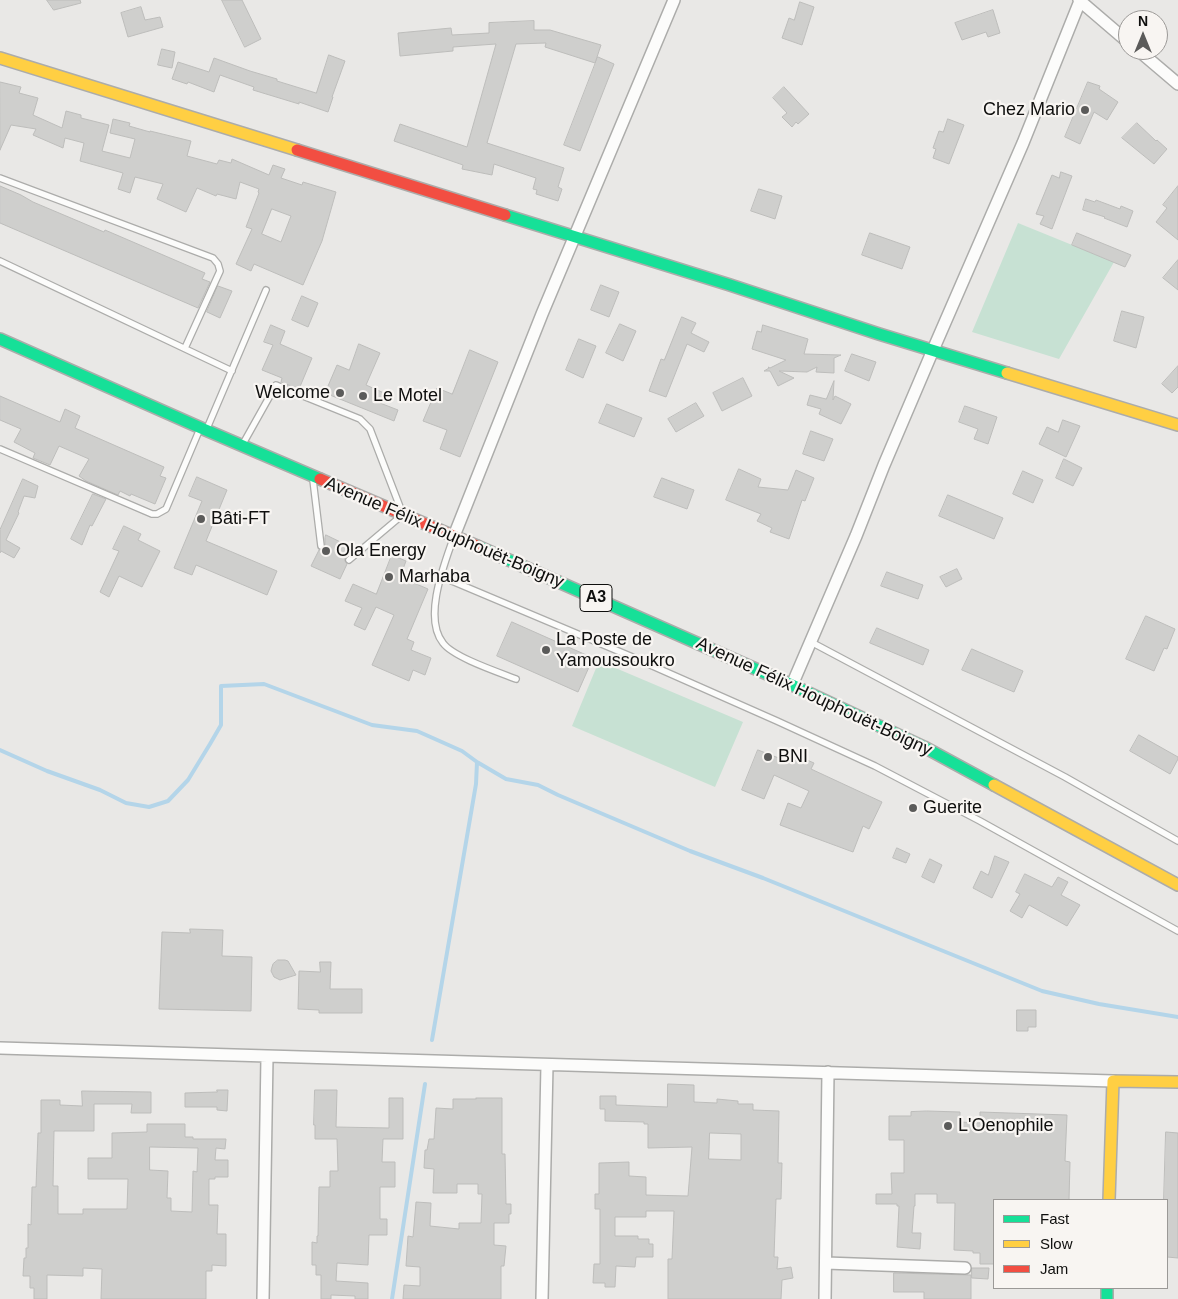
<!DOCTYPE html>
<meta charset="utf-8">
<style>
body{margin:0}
#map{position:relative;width:1178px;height:1299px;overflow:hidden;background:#e9e8e6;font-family:Arial,sans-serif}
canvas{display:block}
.legend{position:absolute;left:993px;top:1199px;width:175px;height:90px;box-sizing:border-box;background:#f8f5f2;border:1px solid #9b9997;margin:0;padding:6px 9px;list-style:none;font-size:15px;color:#0f0f0e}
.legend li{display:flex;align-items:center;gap:10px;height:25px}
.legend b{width:25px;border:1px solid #9b9997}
.north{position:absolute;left:1118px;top:10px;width:50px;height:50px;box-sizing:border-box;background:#f8f5f2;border:1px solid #9b9997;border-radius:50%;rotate:0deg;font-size:14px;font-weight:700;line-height:20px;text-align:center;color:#0f0f0e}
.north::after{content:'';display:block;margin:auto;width:18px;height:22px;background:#5b5b5a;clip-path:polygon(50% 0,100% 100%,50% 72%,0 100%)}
</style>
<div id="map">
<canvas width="1178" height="1299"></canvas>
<ul class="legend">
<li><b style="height:6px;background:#16e098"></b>Fast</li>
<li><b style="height:6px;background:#ffcf43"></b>Slow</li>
<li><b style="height:6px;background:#f24e42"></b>Jam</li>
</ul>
<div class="north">N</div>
</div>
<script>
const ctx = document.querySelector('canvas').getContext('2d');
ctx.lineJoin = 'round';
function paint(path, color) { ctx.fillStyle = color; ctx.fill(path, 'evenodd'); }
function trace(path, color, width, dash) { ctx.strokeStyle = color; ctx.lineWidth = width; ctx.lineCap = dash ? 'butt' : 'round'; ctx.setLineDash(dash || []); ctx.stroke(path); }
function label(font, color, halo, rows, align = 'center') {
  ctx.font = font + ' Arial,sans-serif'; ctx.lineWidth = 4.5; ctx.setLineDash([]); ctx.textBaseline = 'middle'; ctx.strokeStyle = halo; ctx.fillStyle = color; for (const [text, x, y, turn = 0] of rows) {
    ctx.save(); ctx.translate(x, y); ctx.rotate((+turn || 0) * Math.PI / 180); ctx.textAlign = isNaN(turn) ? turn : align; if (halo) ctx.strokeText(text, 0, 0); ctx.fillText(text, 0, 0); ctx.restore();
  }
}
paint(new Path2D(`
 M1018 223 1114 262 1059 359 972 332Z
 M599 661 743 722 715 787 572 726Z`), '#c7e1d3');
trace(new Path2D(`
 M0 750 47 771 100 790 126 803 149 807 168 801 188 780 210 744 221 725V686L264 684 372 725 417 731 462 751 477 762 506 779 538 785 558 795 690 851 763 878 1042 991 1099 1004 1178 1017
 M432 1040 476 784 477 762
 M392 1299 425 1084`), '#b4d5e9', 4);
const building = new Path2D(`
 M47 0H80L81 3 54 10Z
 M222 0H242L261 39 245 47Z
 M800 2 814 7 802 45 782 38 789 18 794 20Z
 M141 7 145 20 160 17 163 27 128 37 121 13Z
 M993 10 1000 33 988 37 986 32 962 40 955 23Z
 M534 21V30H550L601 45 595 63 545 47 546 43 516 44 487 143 564 168 558 187 562 189 558 201 536 194 537 190 533 189 536 178 494 164 492 175 462 169 463 165 394 141 400 124 467 147 496 44 453 47V51L400 56 398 33 451 28 452 35 489 33V23Z
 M162 49 175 52 172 68 158 65Z
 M329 55 345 61 332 97H333L328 112 299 102V104L253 90 254 87 220 75 214 92 188 82 187 84 172 79 178 62 209 72 214 58 250 71 277 79V81L316 93Z
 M598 57 614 64 580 151 564 145Z
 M0 82 21 87 19 93 38 98 33 115 62 128 66 111 81 115V118L109 125 102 151 130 158 135 139 110 133 113 119 130 123 129 126 150 132V131L191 141 187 156 217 164 219 160 231 163 232 159 269 175 273 165 285 169 281 178 302 185 303 182 336 192 322 241 303 285 254 264 251 271 236 264 252 229 246 227 259 193 258 192 259 189 240 182 236 199 217 194 216 196 197 188 186 212 157 199 163 184 135 177 130 193 118 189 123 173 80 161 84 143 65 138 63 148 33 135 36 129 11 125 0 150ZM272 209 291 216 281 242 262 234Z
 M1088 82 1100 86 1099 89 1118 102 1107 120 1094 112 1080 144 1065 137Z
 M784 87 809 114 798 124 796 122 792 127 782 117 787 113 773 98Z
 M948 119 964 125 949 164 933 158 936 149 933 148 939 131 943 132Z
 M1137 123 1156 141 1157 140 1167 149 1154 164 1122 138Z
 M1061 172 1072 176 1052 229 1040 224 1044 216 1036 214 1052 175 1059 178Z
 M0 186 21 195 33 202 104 232 105 230 205 273 202 279 210 282 198 308 0 223Z
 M1178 186V240L1156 222 1167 208 1163 205Z
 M759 189 782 196 775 219 751 211Z
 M1086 199 1095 202 1096 200 1120 209 1121 206 1133 211 1127 227 1104 218 1105 217 1083 210Z
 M870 233 910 247 902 269 862 255Z
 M1077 233 1131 255 1125 267 1072 245Z
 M1178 260V290L1163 278Z
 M601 285 619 292 609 317 591 310Z
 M218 286 232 291 220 318 207 312Z
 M302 296 318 303 308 327 292 320Z
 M1122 311 1144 317 1136 348 1114 341Z
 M682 317 696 323 691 333 709 342 704 352 687 344 666 397 649 391 661 359 664 360Z
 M620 324 636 331 623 361 606 353Z
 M271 325 285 331 280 344 312 358 299 389 281 382 282 378 262 370 273 345 264 342Z
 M763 325 808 339 804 354 841 355 834 358V373L816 372 817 367 807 372 779 371 794 378 778 386 770 371H764L769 368 768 367 770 368 786 360 752 349 757 331 761 332Z
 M579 339 596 346 583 378 566 370Z
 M359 344 380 353 366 385 384 393 380 403 398 410 394 421 325 393 337 365 349 370Z
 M470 350 498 362 460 457 440 449 447 430 423 421 437 388 452 394Z
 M852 354 876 362 869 381 845 371Z
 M1178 366V387L1172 393 1162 384Z
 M743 378 752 396 722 411 713 393Z
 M834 381 833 400 835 396 851 404 841 424 819 414 821 409 807 405 810 395 826 399Z
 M0 396 60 422 65 409 80 416 75 428 164 467 160 476 166 478 155 504 131 494 130 496 120 491 118 495 86 481 79 476 89 459 59 446 50 465 33 458 35 453 14 442 21 429 0 420Z
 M696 403 704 416 676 432 668 419Z
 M607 404 642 418 634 437 599 423Z
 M965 406 997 417 988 444 974 439 978 429 959 422Z
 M1063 420 1080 426 1066 457 1039 444 1047 427 1058 432Z
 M811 431 833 439 824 461 803 454Z
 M1064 459 1082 468 1073 486 1056 478Z
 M739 469 761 479 758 487 788 490 796 470 814 478 805 501 802 500 789 539 770 532 772 528 757 521 761 514 726 500Z
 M1023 471 1043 480 1033 503 1013 494Z
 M197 477 227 490 206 541 277 571 267 595 196 565 192 575 174 568 202 501 189 496Z
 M662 478 694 490 687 509 654 497Z
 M23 479 38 486 35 498 24 496 18 512 19 513 6 540 20 548 14 558 1 551 0 553V530Z
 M93 494 106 499 92 526 90 525 82 545 71 539Z
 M948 495 1003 518 994 539 939 516Z
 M124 526 141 534 138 540 160 551 142 587 119 576 109 597 100 592 119 551 113 549Z
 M326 535 355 549 345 558V561L347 564 340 579 311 566 319 550 322 551 325 548V538Z
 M392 555 406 561 400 577 428 589 407 639 414 642 411 650 431 658 425 675 413 670 409 681 372 665 394 615 376 607 365 630 354 625 362 608 345 601 353 584 376 594Z
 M957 569 962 579 946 587 940 577Z
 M887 572 923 585 918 599 881 586Z
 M1146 616 1175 629 1167 649 1164 648 1154 671 1126 659Z
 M512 622 593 658 578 692 497 656Z
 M877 628 929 650 923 665 870 643Z
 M972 649 1023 671 1014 692 962 670Z
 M1139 735 1178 757V759L1170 774 1130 751Z
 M758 750 789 762 793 754 814 763 811 769 882 802 869 829 863 826 853 852 780 825 788 803 801 808 809 791 774 775 764 799 742 790Z
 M897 848 910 854 906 863 893 858Z
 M995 856 1009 862 992 898 973 888 981 871 988 875Z
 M930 859 942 865 934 883 922 877Z
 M1025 874 1052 887 1058 877 1068 882 1061 895 1080 905 1067 926 1029 905 1022 918 1010 911 1020 894 1016 892Z
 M190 929 223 930 222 956 252 957 251 1011 159 1009 162 932 190 933Z
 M278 960H285L288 961 296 975 283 979 280 980 274 977 271 971 272 967 273 964Z
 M320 962H331L330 989H362V1013H319V1010L298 1009 299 971 320 972Z
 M1017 1010H1036V1027H1028V1031H1017Z
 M668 1084 694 1085V1102L717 1103V1099L738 1101V1104H753V1110L779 1111 778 1163H782L781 1199H776L774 1257H778L777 1269 791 1267 793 1278 782 1280 781 1299H668V1259H672L674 1211H646V1217H615V1236H638V1239H649V1244H653V1257H636L635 1267 616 1266 615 1287H605V1283H593L594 1264H600V1209H595V1194H599V1163L629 1162V1176L646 1177V1195L688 1196 692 1147 648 1148V1124H644V1122L605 1121V1109H600V1096H616V1105L667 1107ZM710 1133 741 1134V1160L709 1159Z
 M217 1090H228L227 1111 217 1110V1107H185V1093L217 1092Z
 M315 1090H337L336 1127 389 1128V1098H403V1139H383L382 1162H395V1187H380V1219H387V1235H369L368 1265 337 1263 336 1281 368 1283V1299H355V1296L331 1295V1299H321V1275H316V1265H312V1242L317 1243V1236H318L319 1187H330V1171H338L337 1139H315V1125H314Z
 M82 1091 151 1092V1113H131L132 1104H94V1131H54L53 1186H58V1214H83V1209H127L128 1179H88V1158H112V1133L147 1132V1124H185V1137H193V1139H226L225 1149 216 1148 215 1160H228V1177H215V1179H209V1205H218L217 1234H226V1266L212 1265V1271H206V1299H101L102 1269 83 1268V1276L47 1275V1299H34V1288H30V1276H23L24 1258H26V1248H28V1224L31 1225 32 1187H36L38 1133H41V1100H60V1105L82 1106ZM150 1147 198 1148 197 1172 193 1171 192 1212 171 1211V1198H167L168 1171 150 1170Z
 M476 1098H502V1154H505L506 1204H511V1214H509V1223H494V1245L506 1246 504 1266H501V1299H403L404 1285 420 1286V1267L406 1266 408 1236 413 1237 416 1202 431 1203 430 1226 459 1229V1223H481L482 1194H478V1184H457V1193H433L434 1169 424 1168 425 1150H427L429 1139H434L436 1108 453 1109V1099H476Z
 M927 1111 960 1112V1122L980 1123V1112L1067 1115 1065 1161 1070 1162 1069 1200H994V1264H980V1253H973V1251L954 1250 955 1203H937V1194H915V1206H914L912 1233H921L920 1249 897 1247 899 1206H897V1204H876V1194H892L891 1173H904V1140H889V1116H911V1112Z
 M1166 1132 1178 1133V1258L1167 1257V1200H1164Z
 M972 1268H989L988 1279 972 1278Z
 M894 1273 971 1275V1299H924V1292H894Z`);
paint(building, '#cfcfcd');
trace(building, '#bdbdbb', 1);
const lane = new Path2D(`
 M0 178 213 258 218 264 220 271 185 348
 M0 261 232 371
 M208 426 266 290
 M244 442 276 385 360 419 370 429 400 507
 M0 449 152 514H157L166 509 199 431
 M313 480 321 546
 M453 539C444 565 423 618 443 643 453 657 498 672 516 679
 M349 560 400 517
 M440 576 630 656 777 721 875 766 980 821 1178 931
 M811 642 1065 777 1178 841`);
const street = new Path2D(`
 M1079 0 1128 42
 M1138 50 1178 84
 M454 536 542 314 674 0
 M792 685 856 536 884 465 933 350 1023 143 1080 1
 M0 1048C371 1061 742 1069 1113 1081
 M826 1263 965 1268
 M263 1299 267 1057
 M542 1299 547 1065
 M825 1299 828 1072`);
const fast = new Path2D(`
 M505 215 730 285 879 334 1007 373
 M0 339 201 428 320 479
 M477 546 792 685 924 747 994 785
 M1107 1288V1299`);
const slow = new Path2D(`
 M0 58 297 150
 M1007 373 1178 425
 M994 785 1178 885
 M1109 1200 1113 1081 1178 1082`);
const jam = new Path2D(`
 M297 150 505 215
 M320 479 477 546`);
trace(lane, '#acacaa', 8);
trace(street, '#acacaa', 14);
trace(fast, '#acacaa', 14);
trace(slow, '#acacaa', 14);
trace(jam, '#acacaa', 14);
trace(lane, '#fcfcfb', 5.5);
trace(street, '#fcfcfb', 11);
trace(fast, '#16e098', 11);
trace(slow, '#ffcf43', 11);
trace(jam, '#f24e42', 11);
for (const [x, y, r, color] of [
 [1085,110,5,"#5b5b5a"],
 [340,393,5,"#5b5b5a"],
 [363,396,5,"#5b5b5a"],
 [201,519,5,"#5b5b5a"],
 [326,551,5,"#5b5b5a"],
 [389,577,5,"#5b5b5a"],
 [546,650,5,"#5b5b5a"],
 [768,757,5,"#5b5b5a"],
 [913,808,5,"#5b5b5a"],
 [948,1126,5,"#5b5b5a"]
]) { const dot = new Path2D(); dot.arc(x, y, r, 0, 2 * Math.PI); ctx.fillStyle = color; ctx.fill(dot); trace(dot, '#f8f5f2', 2); }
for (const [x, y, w] of [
 [596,598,32]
]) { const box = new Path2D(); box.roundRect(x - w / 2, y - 13.5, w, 27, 4); ctx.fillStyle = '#f8f5f2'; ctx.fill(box); trace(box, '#0f0f0e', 1); }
label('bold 16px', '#0f0f0e', null, [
 ["A3",596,598]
]);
label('18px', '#0f0f0e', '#f8f5f2', [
 ["Chez Mario",1075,110,"right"],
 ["Welcome",330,393,"right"],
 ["Le Motel",373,396],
 ["Bâti-FT",211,519],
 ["Ola Energy",336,551],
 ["Marhaba",399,577],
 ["La Poste de",556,640],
 ["Yamoussoukro",556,661],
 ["BNI",778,757],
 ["Guerite",923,808],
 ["L'Oenophile",958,1126]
], 'left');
label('18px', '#0f0f0e', '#f8f5f2', [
 ["Avenue Félix Houphouët-Boigny",444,533,23],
 ["Avenue Félix Houphouët-Boigny",814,697,25]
]);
</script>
